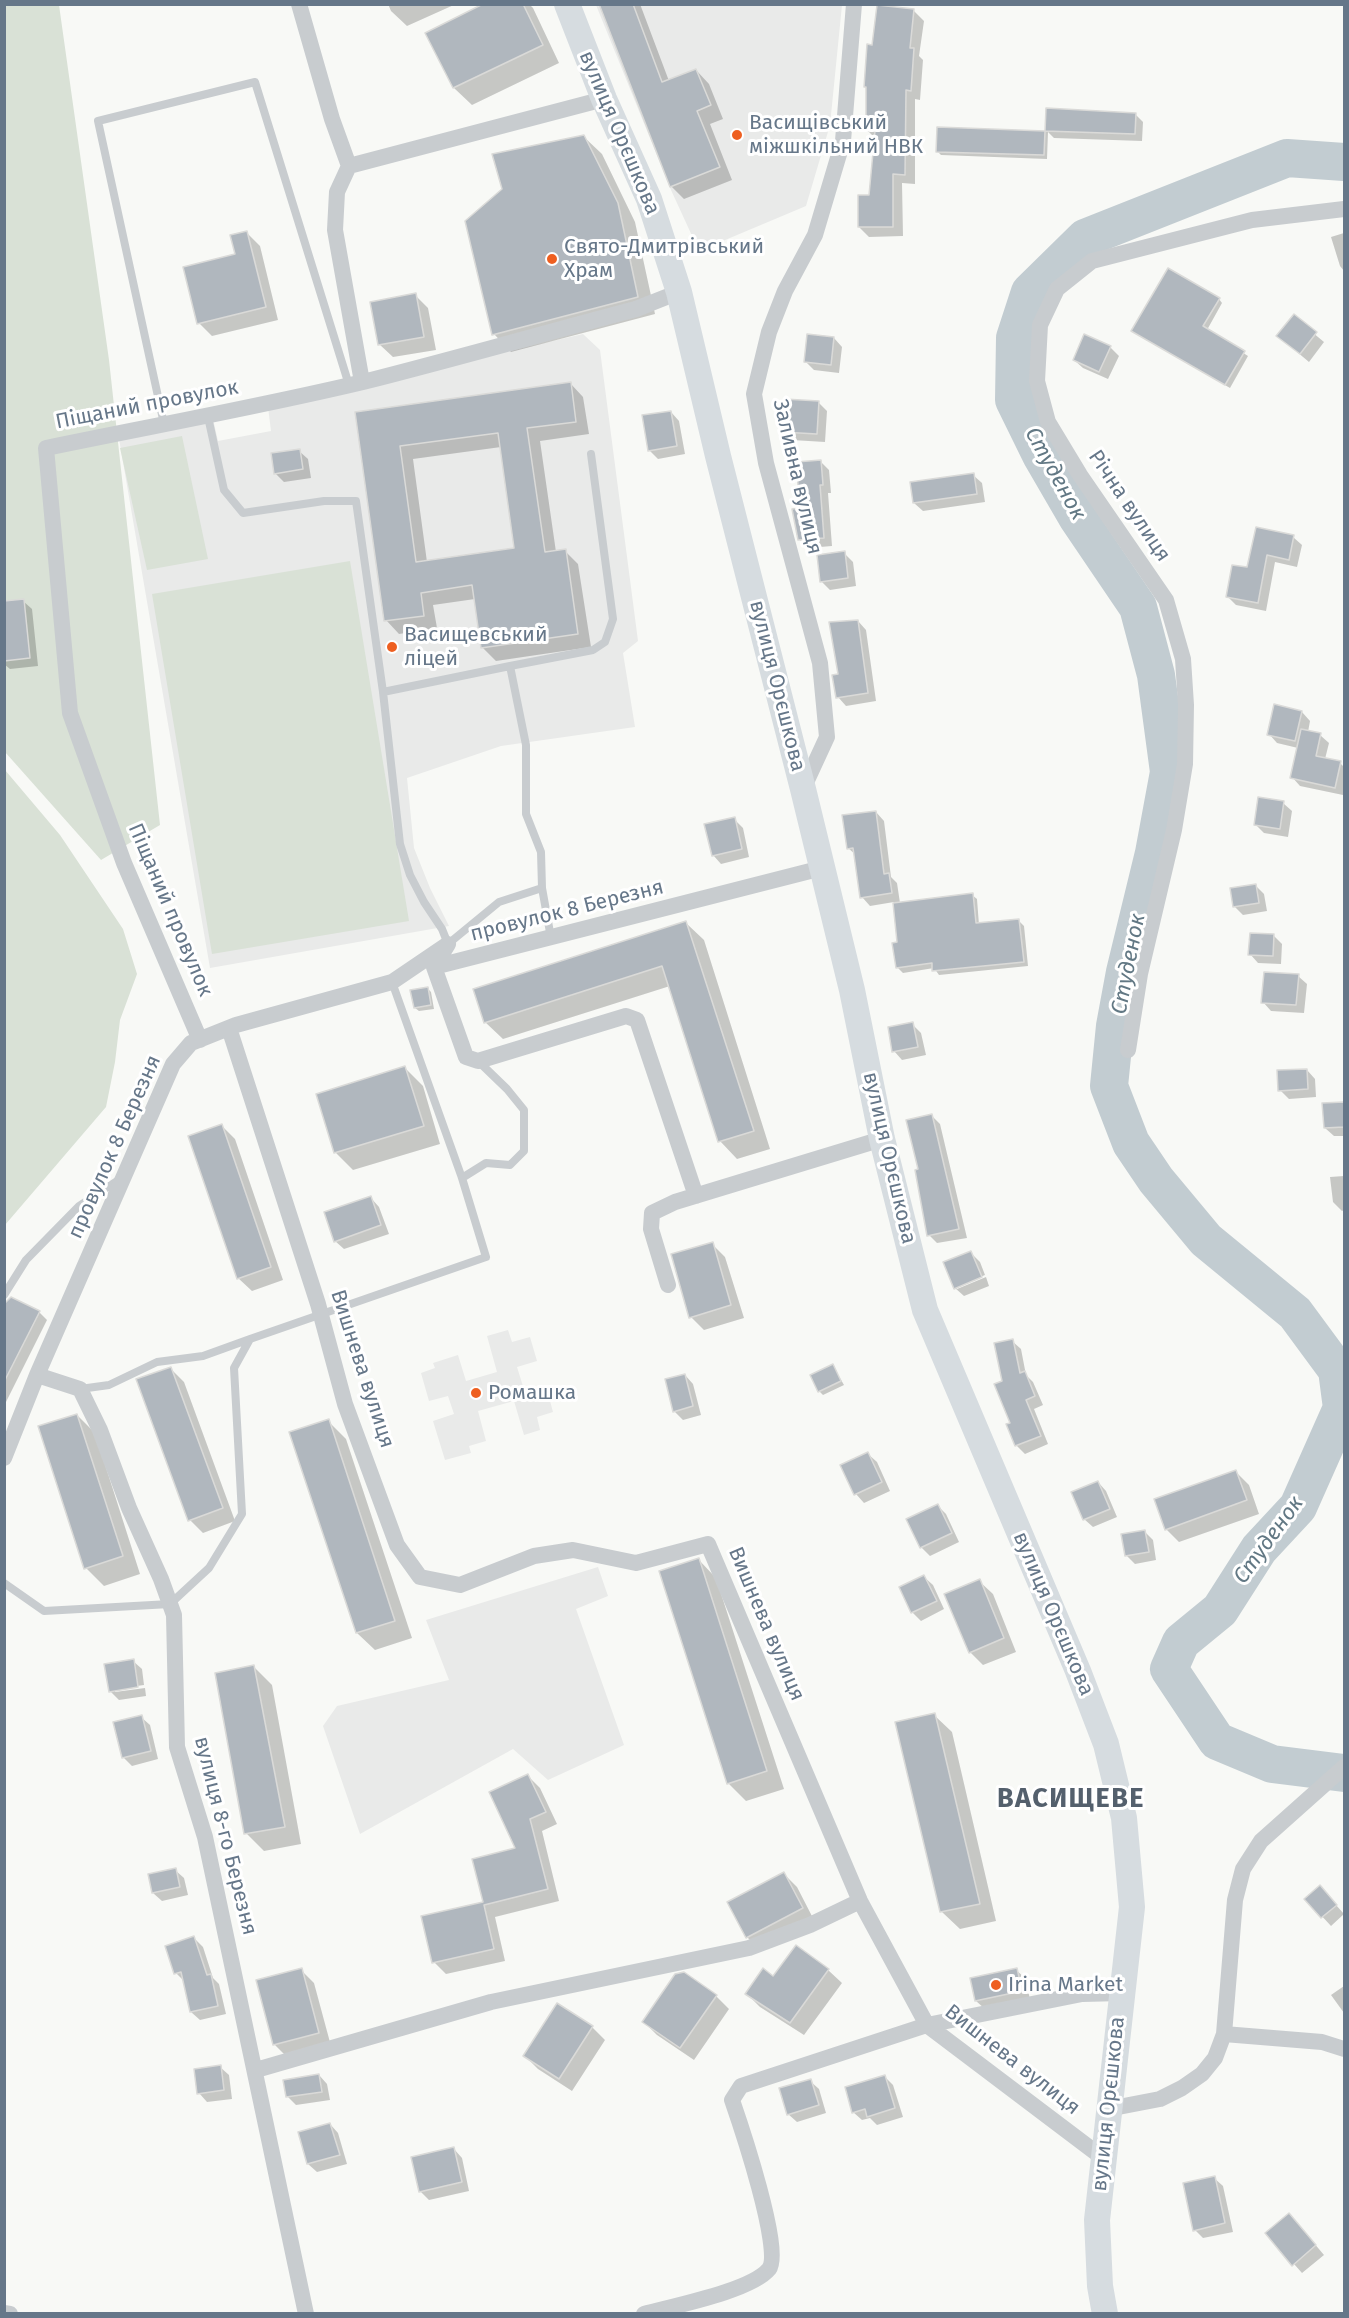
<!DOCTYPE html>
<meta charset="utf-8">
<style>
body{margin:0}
#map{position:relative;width:1349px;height:2318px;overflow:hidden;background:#f8f9f6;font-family:"Fira Sans",sans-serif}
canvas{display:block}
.frame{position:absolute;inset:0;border:6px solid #667789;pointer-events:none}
</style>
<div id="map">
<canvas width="1349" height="2318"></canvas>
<div class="frame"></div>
</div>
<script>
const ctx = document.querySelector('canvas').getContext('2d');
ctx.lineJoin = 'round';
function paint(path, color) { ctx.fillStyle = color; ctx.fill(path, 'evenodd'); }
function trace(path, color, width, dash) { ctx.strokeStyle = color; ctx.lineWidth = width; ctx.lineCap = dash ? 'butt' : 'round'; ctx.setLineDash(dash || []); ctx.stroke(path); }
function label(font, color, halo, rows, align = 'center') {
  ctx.font = font + ' "Fira Sans",sans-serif'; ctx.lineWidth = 6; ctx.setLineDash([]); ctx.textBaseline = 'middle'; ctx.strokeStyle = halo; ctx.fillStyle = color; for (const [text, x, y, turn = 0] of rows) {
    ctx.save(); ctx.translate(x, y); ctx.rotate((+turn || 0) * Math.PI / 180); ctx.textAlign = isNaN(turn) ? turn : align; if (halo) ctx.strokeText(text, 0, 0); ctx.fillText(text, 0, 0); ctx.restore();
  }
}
paint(new Path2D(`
 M596 5H842L830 125 806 206 699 251 671 190Z
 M583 334 600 350 638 641 623 653 635 727 501 746 407 778 414 848 430 888 449 926 210 968 118 433 213 419 218 441 271 431 268 407Z
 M508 1330 512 1342 530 1337 537 1361 517 1367 526 1396 547 1390 553 1412 537 1417 540 1430 524 1435 514 1401 478 1411 486 1441 469 1446 471 1453 445 1460 433 1421 454 1414 448 1396 429 1401 421 1373 435 1368 433 1363 458 1355 466 1381 497 1372 487 1336Z
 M598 1567 608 1596 576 1609 624 1745 548 1780 513 1749 360 1834 323 1726 337 1706 449 1680 426 1620Z`), '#e9eae9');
paint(new Path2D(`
 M4 5H59L109 360 160 825 101 860 5 752Z
 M182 436 208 559 147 570 120 448Z
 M350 561 409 921 212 954 152 594Z
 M5 770 60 835 123 929 137 974 120 1020 115 1062 106 1107 5 1225Z`), '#d9e1d6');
paint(new Path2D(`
 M388 4H456L407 26 391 11Z
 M487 4H529L533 8 559 63 472 105 454 88 427 34Z
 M601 4H640L669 81 696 70 709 84 723 119 710 124 732 180 684 199 671 186Z
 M914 11 924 21 919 56 923 60 920 100 915 99V184L902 183 903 236 869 237 859 227 871 197 876 139 867 130 874 46Z
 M1048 110 1135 114 1143 122 1142 141 1054 138 1048 132 1047 159 941 155 937 151 938 129 1046 132Z
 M584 137 602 154 635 222 655 314 511 352 494 334 504 189Z
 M247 233 260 246 278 320 212 336 199 323Z
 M1344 233V271L1340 266 1331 237Z
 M415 295 428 308 436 350 393 357 379 344Z
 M1219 299 1222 303 1207 330 1248 356 1230 388 1137 334Z
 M1294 317 1324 342 1309 362 1278 336Z
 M834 338 842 347 839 373 814 370 805 361Z
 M1110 347 1119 356 1108 379 1083 368 1074 360Z
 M570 383 583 397 589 434 540 441 556 552 565 551 578 564 591 647 496 661 483 648 475 599 433 605 437 628 399 634 386 620 357 414ZM501 447 516 549 427 562 413 459Z
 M818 402 827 411 825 442 792 440 783 432Z
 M671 412 679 421 685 454 658 459 650 451Z
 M299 451 308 459 311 478 284 482 275 473Z
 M820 461 829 470 831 493H828L832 546 808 548 799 539 802 509Z
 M973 475 982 483 985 502 923 511 914 503Z
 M1257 529 1293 537 1302 545 1297 567 1275 562 1266 611 1236 605 1227 596 1248 569Z
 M844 553 853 562 856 586 830 590 821 581Z
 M23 601 32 609 38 666 10 669 4 664V603Z
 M858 621 866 630 876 701 846 706 838 697 839 675Z
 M1302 712 1310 721 1308 732 1320 735 1329 743 1325 759 1340 763 1344 767 1343 795 1300 786 1292 777 1298 748 1277 743 1269 734Z
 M1283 803 1292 811 1288 837 1264 833 1255 824Z
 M876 812 884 821 891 877 897 883 900 903 972 895 977 899 979 925 1019 921 1024 926 1028 966 939 975 934 968 903 973 898 968V944L894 902 870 906 862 897 856 855 848 848Z
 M734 819 743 828 749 857 721 864 713 855Z
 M1256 886 1264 894 1267 911 1243 915 1234 906Z
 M686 923 704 940 770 1149 737 1159 720 1141 670 986 503 1039 485 1022Z
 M1274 936 1282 944 1281 964 1258 963 1250 954Z
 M1298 976 1307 984 1304 1013 1271 1011 1263 1002Z
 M427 988 431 992 434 1009 419 1011 415 1008Z
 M912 1024 921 1033 926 1055 902 1060 894 1051Z
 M405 1068 423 1086 440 1144 353 1170 335 1152Z
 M1307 1070 1315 1079 1316 1097 1289 1099 1280 1090Z
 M1344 1103V1136H1334L1325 1128 1324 1105Z
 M931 1115 940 1124 967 1238 937 1243 929 1235Z
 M222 1126 235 1139 283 1280 252 1291 238 1278Z
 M1344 1176V1210L1342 1211 1333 1202 1330 1177Z
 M371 1198 379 1207 389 1234 344 1249 335 1241Z
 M712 1244 725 1257 744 1318 704 1330 691 1317Z
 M971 1253 980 1262 985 1275 957 1286V1289L986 1277 989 1286 964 1296 955 1288Z
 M4 1308 39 1312 47 1320 4 1406Z
 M1012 1341 1021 1349 1026 1375 1033 1382 1043 1405 1034 1409 1048 1444 1025 1454 1016 1445 1012 1423Z
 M833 1366 844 1385 823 1395 819 1391Z
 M170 1368 184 1382 235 1521 203 1533 190 1520Z
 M685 1375 693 1384 701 1415 683 1420 674 1411Z
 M77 1415 95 1433 140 1574 104 1586 86 1568Z
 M328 1421 346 1439 412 1638 375 1650 357 1633Z
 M868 1454 877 1462 890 1491 864 1503 856 1494Z
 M1236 1472 1249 1485 1259 1514 1179 1542 1166 1529Z
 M1098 1482 1106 1491 1117 1517 1093 1527 1084 1519Z
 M938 1506 946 1514 959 1542 930 1556 921 1547Z
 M1145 1532 1153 1540 1156 1560 1135 1564 1126 1555Z
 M699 1560 716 1578 784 1789 746 1801 728 1783Z
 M924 1577 933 1585 944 1609 921 1621 912 1612Z
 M979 1581 993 1594 1016 1652 983 1665 970 1652Z
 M133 1661 142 1669 144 1685 115 1689V1692L145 1688 146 1696 119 1700 110 1691Z
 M254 1667 272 1685 301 1844 264 1851 246 1833Z
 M934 1715 952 1732 996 1921 960 1929 942 1912 897 1724Z
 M141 1717 150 1725 158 1759 132 1766 123 1757Z
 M528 1776 540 1788 557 1824 542 1831 559 1901 495 1917 505 1961 446 1974 434 1962 485 1903 517 1849Z
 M175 1870 184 1878 188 1895 162 1901 153 1893Z
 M784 1874 797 1887 815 1922 760 1950 747 1937Z
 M1328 1896 1344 1914 1331 1926 1306 1899Z
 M194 1938 203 1947 213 1978 219 1984 226 2014 200 2020 191 2012 185 1982 176 1973Z
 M796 1947 828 1970 842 1983 804 2035 760 2007 747 1994 773 1978Z
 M301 1970 314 1983 331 2046 288 2058 275 2045 258 1981Z
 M1016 1970 1025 1978 1030 1999 985 2009 976 2001Z
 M1344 1986V2013L1331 1995Z
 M716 1996 729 2009 694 2060 657 2035 644 2022Z
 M592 2027 605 2040 572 2091 538 2069 525 2056Z
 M220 2067 229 2075 232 2099 207 2102 199 2093Z
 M319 2075 327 2084 330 2100 296 2105 288 2097Z
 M885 2077 893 2085 903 2117 877 2125 870 2118 862 2120 853 2112Z
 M810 2081 819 2089 826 2113 797 2122 788 2114Z
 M330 2124 338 2133 347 2164 317 2172 308 2164Z
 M454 2149 462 2158 469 2191 429 2200 420 2191Z
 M1214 2178 1223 2186 1233 2232 1203 2238 1195 2230Z
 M1297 2223 1324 2255 1302 2273 1294 2264Z`), '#0003');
trace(new Path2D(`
 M1344 162 1287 158 1085 238 1030 292 1015 338 1014 400 1041 455 1077 517 1138 607 1156 675 1169 772 1154 853 1125 972 1115 1026 1109 1086 1131 1143 1156 1180 1206 1240 1295 1313 1337 1370 1342 1408 1298 1507 1259 1549 1220 1610 1181 1642 1169 1669 1217 1741 1272 1764 1344 1773`), '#c2ccd1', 38);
const building = new Path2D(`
 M483 4H523L543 45 453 88 425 33Z
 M599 4H633L662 82 696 69 711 105 697 111 720 167 670 187Z
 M877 5 914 9 910 48H914L911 91 906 90 905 175 893 174V227H858V195H869L875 131H866V87H864L867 44 872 45Z
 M1046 108 1136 113 1135 134 1045 131Z
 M937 127 1045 131 1044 155 936 152Z
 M584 135 618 203 638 297 492 335 465 221 502 189 492 154Z
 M247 231 266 307 197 324 183 267 235 254 230 235Z
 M1168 268 1220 298 1203 326 1245 351 1225 385 1131 331Z
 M416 293 424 337 378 345 370 302Z
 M1294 314 1317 332 1300 354 1276 336Z
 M807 334 834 337 831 365 804 362Z
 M1084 334 1111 346 1099 372 1073 360Z
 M571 382 576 422 527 428 545 552 566 549 578 634 481 648 472 585 421 593 424 616 384 621 355 412ZM498 433 514 548 416 562 400 446Z
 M784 399 819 401 817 434 782 432Z
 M671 411 677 446 648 451 642 415Z
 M300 449 303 469 274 474 271 453Z
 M821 460 823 485H820L824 538 798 540 792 509 800 508 796 462Z
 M974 473 977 494 913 503 910 482Z
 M1256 527 1294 535 1289 560 1267 555 1258 603 1226 597 1232 565 1247 567Z
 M845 551 848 578 820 582 817 555Z
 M24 599 30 658 4 661V601Z
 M858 620 868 693 836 698 832 675 838 674 829 622Z
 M1274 704 1302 711 1295 741 1267 735Z
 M1301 729 1321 733 1316 756 1341 761 1335 788 1290 778Z
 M1258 797 1284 801 1280 829 1254 825Z
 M876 811 884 874 889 873 892 893 860 898 853 848 847 849 842 815Z
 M735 817 742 849 712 856 704 824Z
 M1256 884 1259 903 1233 907 1230 888Z
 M973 893 976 923 1019 919 1024 962 932 971V963L896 968 892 943 897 942 893 903Z
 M686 921 754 1131 718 1142 662 966 484 1023 473 989Z
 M1250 933 1274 934 1273 956 1248 955Z
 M1264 972 1299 974 1296 1005 1261 1003Z
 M428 987 431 1005 414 1008 410 990Z
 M913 1022 918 1047 892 1052 888 1027Z
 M405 1066 424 1126 334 1153 316 1094Z
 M1307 1069 1308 1089 1278 1091 1277 1070Z
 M1344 1102V1127L1324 1128 1322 1103Z
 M932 1114 959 1229 927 1236 915 1170 918 1169 906 1120Z
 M222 1124 271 1267 237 1279 188 1136Z
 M371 1196 381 1225 334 1242 324 1212Z
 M713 1242 731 1305 689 1318 671 1254Z
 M971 1251 982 1277 954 1289 943 1262Z
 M11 1297 40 1311 4 1382V1304Z
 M1013 1339 1020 1373 1025 1371 1035 1396 1026 1400 1041 1436 1015 1446 1006 1424 1010 1423 994 1384 1002 1381 994 1343Z
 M833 1364 841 1381 818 1392 810 1375Z
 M171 1367 223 1508 188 1521 136 1379Z
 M685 1374 693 1406 673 1412 665 1379Z
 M77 1414 123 1556 84 1569 38 1426Z
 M329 1419 395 1621 356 1633 289 1432Z
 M868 1452 882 1482 854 1495 840 1465Z
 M1236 1470 1247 1500 1165 1530 1154 1499Z
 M1098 1481 1110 1509 1083 1520 1071 1492Z
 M938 1504 952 1533 920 1548 906 1519Z
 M1145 1530 1149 1552 1125 1556 1121 1534Z
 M699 1558 767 1771 727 1784 659 1571Z
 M924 1575 937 1601 911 1613 899 1587Z
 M980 1579 1004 1638 969 1653 944 1594Z
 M134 1659 138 1687 109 1692 104 1664Z
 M254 1665 285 1827 244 1834 215 1673Z
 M935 1713 980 1904 940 1912 895 1722Z
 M142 1715 151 1751 122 1758 113 1722Z
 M528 1774 546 1812 530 1819 548 1889 484 1905 494 1949 432 1963 421 1916 483 1902 472 1859 515 1848 489 1792Z
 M176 1868 180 1887 152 1893 148 1874Z
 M784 1872 803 1908 746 1938 727 1902Z
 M1320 1885 1337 1905 1321 1918 1304 1899Z
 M194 1936 207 1975 211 1974 218 2006 190 2012 181 1972 174 1974 165 1946Z
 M796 1945 829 1969 790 2023 745 1994 763 1968 773 1976Z
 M302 1968 319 2033 273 2045 256 1980Z
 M1017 1968 1022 1991 975 2001 970 1978Z
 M684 1972 717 1995 680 2048 642 2022 675 1974Z
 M557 2003 593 2026 559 2079 523 2056Z
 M221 2065 224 2090 197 2094 194 2069Z
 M319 2074 322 2092 286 2097 283 2080Z
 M885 2075 895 2108 867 2117 865 2109 852 2113 845 2087Z
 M811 2079 819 2105 787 2115 779 2088Z
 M330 2123 340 2155 307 2164 298 2132Z
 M454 2147 462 2182 419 2192 411 2157Z
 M1215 2176 1225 2223 1193 2231 1183 2183Z
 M1289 2213 1316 2245 1292 2266 1265 2233Z`);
paint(building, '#b0b7be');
trace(building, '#dadad8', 1.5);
trace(new Path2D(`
 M208 417 224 490 243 513 324 501H356L383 692 400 844 410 875 424 902 442 929 448 944 499 902 542 888
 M164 424 98 121 255 82 349 385
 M383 692 510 666
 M551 938 542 888 541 852 526 814V745L510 666 593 650 605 642 613 619 591 454
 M462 1178 486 1163 510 1165 524 1151V1110L507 1089 478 1061
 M4 1295 26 1260 79 1206 120 1179
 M80 1389 109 1385 157 1362 203 1356 250 1339
 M4 1583 44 1611 170 1604 209 1568 242 1514 234 1368 250 1339 486 1257 462 1178 392 982`), '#c8cccf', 8);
trace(new Path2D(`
 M299 4 332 119 349 166 604 99
 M349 166 337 192 335 230 362 382
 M803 789 827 737 820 663 766 463 754 394 769 332 785 291 815 235 843 141 854 4
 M434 967 466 1057 478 1061 626 1016 637 1020 696 1196
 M229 1028 318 1304 345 1404 397 1545 420 1577 460 1585 534 1556 573 1550 636 1563 708 1544 860 1901 927 2025 1103 2158
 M200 1040 124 863 70 713 46 448C152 426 258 407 363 382 454 359 545 333 636 309L679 292
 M1128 1050 1140 974 1174 830 1185 764 1186 705 1183 659 1166 600 1080 475 1048 422 1037 381 1040 325 1057 289 1092 261 1252 220 1344 209
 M668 1285 651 1229 652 1213 675 1202 882 1139
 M37 1375 80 1389 100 1430 129 1508 161 1579 174 1615 177 1747 205 1837 306 2314
 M4 1458 37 1375 173 1064 191 1043 236 1025 392 982 448 944 434 967 822 868
 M1224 2034 1322 2042 1344 2049
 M256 2070 491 2002 749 1948 810 1925 860 1901
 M1108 2109 1160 2099 1182 2088 1202 2074 1215 2058 1224 2034 1235 1900 1243 1869 1261 1841 1344 1767
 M4 2313 10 2314
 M644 2314C673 2306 751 2291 769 2269 783 2251 741 2126 732 2100L741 2086 927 2025 1082 1994 1122 1993`), '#c8cccf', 16);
trace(new Path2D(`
 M567 4 604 99 649 199 679 292 718 456 803 789 852 990 882 1139 925 1310 1078 1671 1106 1744 1124 1818 1132 1907 1097 2220 1100 2286 1105 2314`), '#d6dce0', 26);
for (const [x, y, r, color] of [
 [737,135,6,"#ee5f20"],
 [552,259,6,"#ee5f20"],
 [392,647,6,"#ee5f20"],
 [476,1393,6,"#ee5f20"],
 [996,1985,6,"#ee5f20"]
]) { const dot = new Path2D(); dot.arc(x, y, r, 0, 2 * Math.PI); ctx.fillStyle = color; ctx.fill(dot); trace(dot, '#fff', 2); }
label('21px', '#667789', '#fff', [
 ["Васищівський",749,123],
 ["міжшкільний НВК",749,147],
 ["Свято-Дмитрівський",564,247],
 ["Храм",564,271],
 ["Васищевський",404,635],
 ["ліцей",404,659],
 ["Ромашка",488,1393],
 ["Irina Market",1008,1985]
], 'left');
label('21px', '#667789', '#fff', [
 ["вулиця Орєшкова",619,133,67],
 ["Піщаний провулок",147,405,-11],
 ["Заливна вулиця",797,477,77],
 ["Річна вулиця",1129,506,56],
 ["вулиця Орєшкова",777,686,76],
 ["Піщаний провулок",170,910,67],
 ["провулок 8 Березня",567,911,-14],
 ["провулок 8 Березня",115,1147,-66],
 ["вулиця Орєшкова",889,1158,77],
 ["Вишнева вулиця",362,1369,72],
 ["вулиця Орєшкова",1053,1614,67],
 ["Вишнева вулиця",766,1624,67],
 ["вулиця 8-го Березня",225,1836,76],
 ["Вишнева вулиця",1012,2060,38],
 ["вулиця Орєшкова",1109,2104,-84]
]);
label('italic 22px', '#627884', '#fff', [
 ["Студенок",1055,474,61],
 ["Студенок",1129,964,-79],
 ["Студенок",1269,1540,-54]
]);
ctx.letterSpacing = '1.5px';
label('bold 27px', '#54606d', '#fff', [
 ["ВАСИЩЕВЕ",1071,1799]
]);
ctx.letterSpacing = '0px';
</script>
